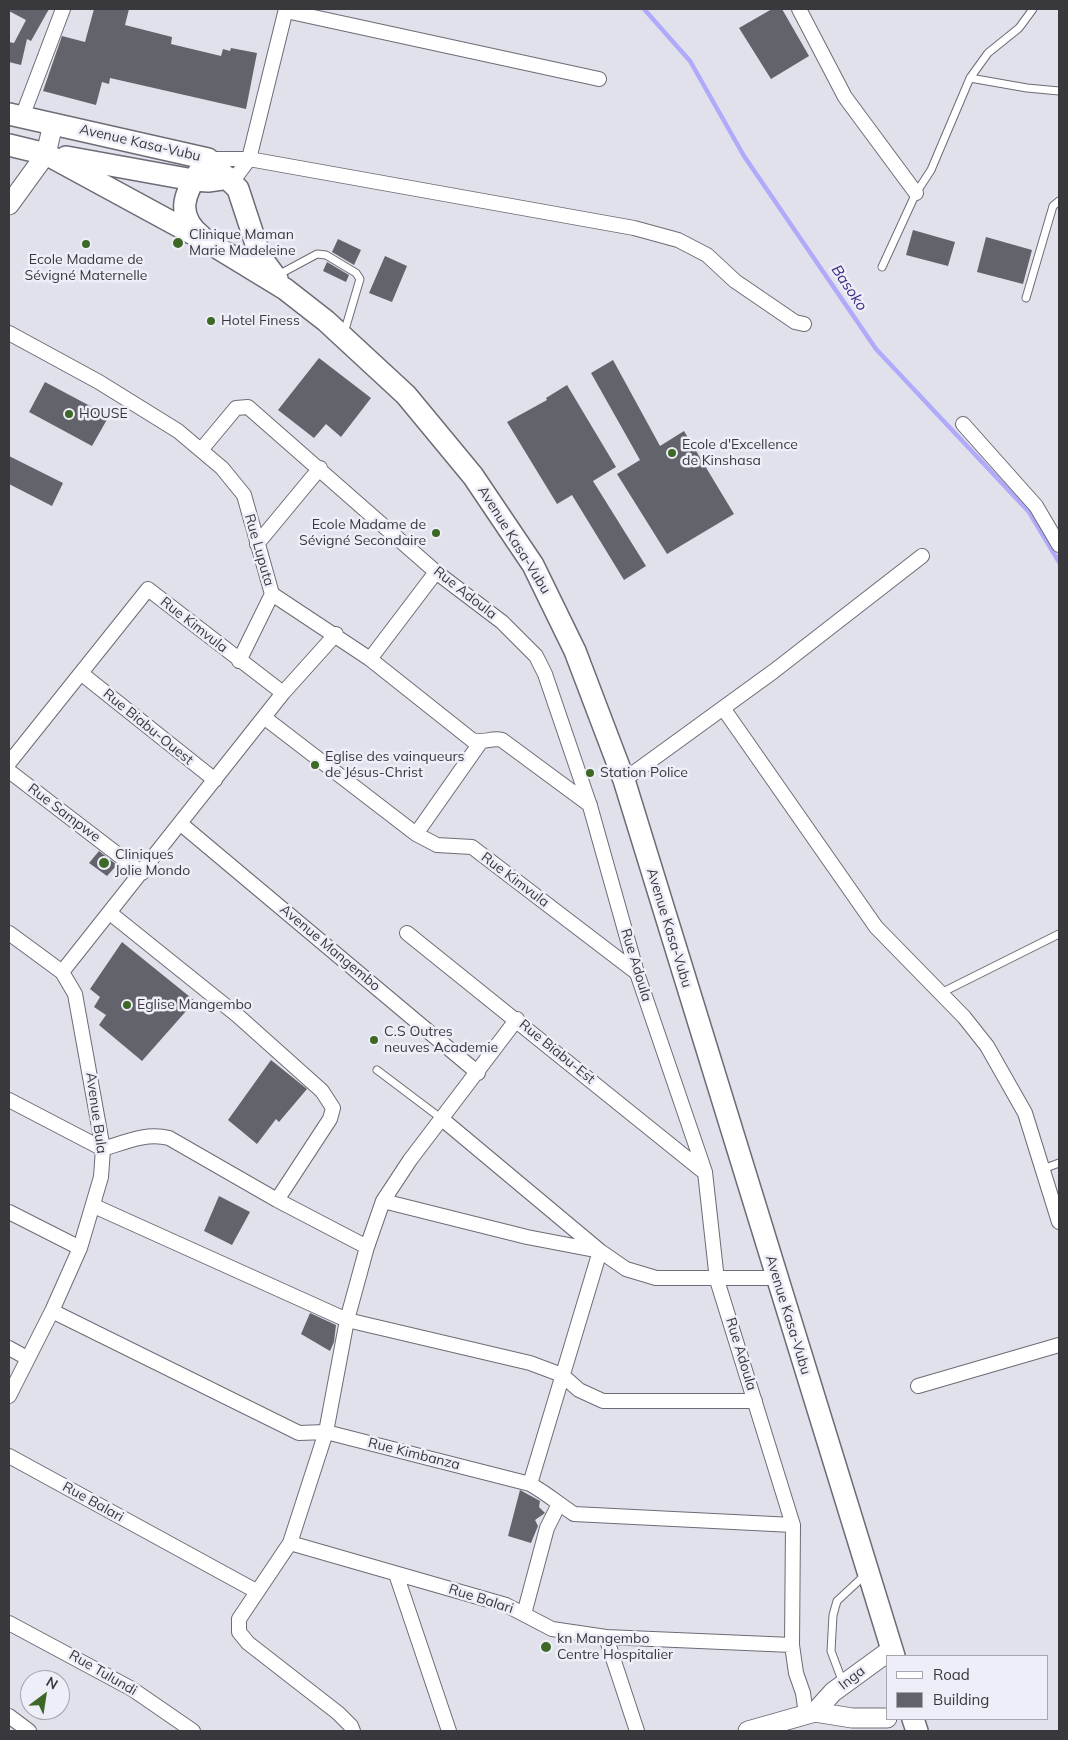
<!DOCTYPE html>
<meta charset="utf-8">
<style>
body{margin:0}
#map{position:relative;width:1068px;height:1740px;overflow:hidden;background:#e1e1eb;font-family:Mulish,sans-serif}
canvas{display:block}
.frame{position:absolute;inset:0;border:10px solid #39393d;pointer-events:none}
.legend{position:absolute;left:886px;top:1655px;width:162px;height:65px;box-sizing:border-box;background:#eeeef9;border:1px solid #a6a6ae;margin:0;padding:6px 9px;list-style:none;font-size:15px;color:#39393d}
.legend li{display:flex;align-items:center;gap:10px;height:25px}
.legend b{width:25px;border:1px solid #a6a6ae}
.north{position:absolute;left:20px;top:1670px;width:50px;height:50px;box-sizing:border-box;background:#eeeef9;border:1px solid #a6a6ae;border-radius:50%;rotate:31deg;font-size:14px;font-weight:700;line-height:20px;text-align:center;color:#39393d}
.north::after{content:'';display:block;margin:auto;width:18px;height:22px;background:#3d6826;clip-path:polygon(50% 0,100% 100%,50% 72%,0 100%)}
</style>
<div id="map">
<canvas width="1068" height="1740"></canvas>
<div class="frame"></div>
<ul class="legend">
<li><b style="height:6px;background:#fff"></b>Road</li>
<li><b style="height:14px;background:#63636c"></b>Building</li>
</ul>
<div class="north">N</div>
</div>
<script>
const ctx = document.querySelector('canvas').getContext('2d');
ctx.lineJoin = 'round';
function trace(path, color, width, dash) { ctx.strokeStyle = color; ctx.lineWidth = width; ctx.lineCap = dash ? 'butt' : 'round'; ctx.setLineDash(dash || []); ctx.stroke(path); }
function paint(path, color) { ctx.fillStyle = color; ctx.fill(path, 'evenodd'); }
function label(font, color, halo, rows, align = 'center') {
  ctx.font = font + ' Mulish,sans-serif'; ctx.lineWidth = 5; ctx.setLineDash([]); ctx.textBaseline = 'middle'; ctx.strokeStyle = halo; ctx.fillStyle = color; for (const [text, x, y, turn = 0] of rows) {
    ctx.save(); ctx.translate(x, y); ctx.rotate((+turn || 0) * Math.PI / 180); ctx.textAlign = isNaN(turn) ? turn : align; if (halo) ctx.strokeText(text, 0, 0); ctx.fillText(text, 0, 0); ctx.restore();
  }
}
trace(new Path2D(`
 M644 9 690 61 744 156 876 349 1029 512 1059 562`), '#afaaf9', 4.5);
paint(new Path2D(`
 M9 9H49L31 41 27 39 21 65 9 62V42L14 43 26 20 9 11Z
 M94 9H129L125 25 172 37 171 44 221 56 223 49 230 51 231 48 257 53 246 109 110 78 109 84 102 82 96 105 43 91 62 36 85 42Z
 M772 9H782L809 56 771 79 739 28Z
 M913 230 955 242 948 266 906 255Z
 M986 237 1032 250 1023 284 977 272Z
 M338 239 361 250 354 265 332 252Z
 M385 256 407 266 392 302 369 293Z
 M327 262 349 275 346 282 323 271Z
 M319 358 371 398 341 437 326 424 314 438 278 410Z
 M613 360 660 446 684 431 734 514 667 554 617 474 640 460 591 373Z
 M45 382 109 416 92 446 29 412Z
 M567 385 616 467 593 481 646 566 624 580 572 495 557 504 507 422 547 400 546 398Z
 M9 456 63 483 52 506 9 484Z
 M99 851 117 865 107 876 89 863Z
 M122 942 195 1001 142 1061 99 1025 106 1015 94 1007 100 997 90 989Z
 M271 1060 307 1089 279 1122 276 1119 257 1144 228 1120Z
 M219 1196 250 1212 232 1245 204 1231Z
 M310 1313 336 1325 334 1342 330 1351 301 1334Z
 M520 1490 540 1501 539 1507 545 1513 535 1520 538 1526 531 1543 508 1536Z`), '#63636c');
const lane = new Path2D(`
 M970 78 1027 88 1059 91
 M882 267 916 193 931 170 970 78 988 53 1019 28 1033 9
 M278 275 317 254 326 255 356 273 360 279 344 333
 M1026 298 1053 206 1059 201
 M941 993 1059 934
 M377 1070 442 1119
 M1043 1169 1059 1163
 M843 1683 831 1651 833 1615 837 1601 866 1574`);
const street = new Path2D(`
 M286 9 249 159 634 228 678 240 707 255 735 281 795 322 804 324
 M799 9 845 97 916 193
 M286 11 599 79
 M22 117 63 9
 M208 159H249L238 174 229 178
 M9 333 99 382 178 431 222 468 244 495 272 594 370 659 472 740C484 744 491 737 502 740L590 805
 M963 424 1036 506 1059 545
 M201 450 236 408 248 407 436 572 502 622 536 656 545 674 590 806 637 973 705 1172 717 1280 793 1525 792 1645 796 1673 803 1693 806 1714
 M257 544 320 468
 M370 659 436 572
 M239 661 272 594
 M82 674 215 780
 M723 708 876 927 964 1017 987 1046 1025 1113 1059 1222
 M265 718 416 834 437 845 472 847 637 973
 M9 763 148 589 283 693
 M9 771 142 873
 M624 780 774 671 922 556
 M181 824 478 1073
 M416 834 480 743
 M110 913 237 1015 322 1091 333 1108 330 1119 277 1200
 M9 933 62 972 75 994 103 1149 101 1177 80 1248 52 1311 9 1396
 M407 933 704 1172
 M62 972 283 693 336 634
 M9 1100 103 1149C125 1142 147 1132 169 1138L277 1200 367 1247
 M442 1119 600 1251 530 1484
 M383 1201 527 1237 600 1251 626 1269 656 1278H776
 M94 1206 347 1320 530 1363 562 1375 579 1390 603 1401H755
 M9 1212 80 1248
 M52 1311 299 1433 326 1432 530 1484C546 1493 559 1504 574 1514L793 1525
 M9 1348 27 1358
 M918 1386 1059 1345
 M9 1456 256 1591
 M290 1543 506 1605 552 1629 606 1637 792 1645
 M396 1574 449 1731
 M524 1614 547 1528 559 1504
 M9 1623 132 1689 193 1731
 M606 1637 637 1731
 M9 1716 29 1731
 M353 1731 351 1726 338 1713 248 1643 239 1632V1619L290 1543 326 1432 347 1320 367 1247 383 1201 410 1160 517 1019`);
const secondary = new Path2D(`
 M9 205 46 154 53 124
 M815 1712 833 1692 892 1649
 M748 1731 815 1712 852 1718H887`);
const primary = new Path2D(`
 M9 114 208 159 238 189 260 256 277 279
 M9 145 46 154 208 242 285 289 326 321 406 395 473 476 533 565 575 651 624 780 894 1656
 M66 157 193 180 208 181 229 178
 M201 169C184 193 175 215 201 236
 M913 1719 917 1731`);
trace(lane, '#6c6c76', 9);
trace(street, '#6c6c76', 16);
trace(secondary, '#6c6c76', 21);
trace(primary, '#6c6c76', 24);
trace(lane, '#fff', 7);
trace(street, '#fff', 14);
trace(secondary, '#fff', 19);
trace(primary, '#fff', 21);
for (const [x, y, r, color] of [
 [178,243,6,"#3d6826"],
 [86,244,5,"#3d6826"],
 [211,321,5,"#3d6826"],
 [69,414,5,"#3d6826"],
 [672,453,5,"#3d6826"],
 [436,533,5,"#3d6826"],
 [315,765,5,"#3d6826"],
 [590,773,5,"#3d6826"],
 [104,863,6,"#3d6826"],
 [127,1005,5,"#3d6826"],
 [374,1040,5,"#3d6826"],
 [546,1647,6,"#3d6826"]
]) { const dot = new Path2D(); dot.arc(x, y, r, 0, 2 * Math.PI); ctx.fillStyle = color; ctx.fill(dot); trace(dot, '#eeeef9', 2); }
label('14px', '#39393d', '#eeeef9', [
 ["Avenue Kasa-Vubu",140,143,13],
 ["Avenue Kasa-Vubu",514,540,58],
 ["Rue Luputa",259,550,74],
 ["Rue Adoula",465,593,38],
 ["Rue Kimvula",194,625,38],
 ["Rue Biabu-Ouest",148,727,39],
 ["Rue Sampwe",64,813,37],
 ["Rue Kimvula",515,880,37],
 ["Avenue Kasa-Vubu",669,928,73],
 ["Avenue Mangembo",330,948,40],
 ["Rue Adoula",636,965,73],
 ["Rue Biabu-Est",557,1052,39],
 ["Avenue Bula",96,1113,82],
 ["Avenue Kasa-Vubu",788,1315,73],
 ["Rue Adoula",741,1354,73],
 ["Rue Kimbanza",414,1454,14],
 ["Rue Balari",93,1502,29],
 ["Rue Balari",481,1599,18],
 ["Rue Tulundi",103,1673,30],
 ["Inga",852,1678,-38]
]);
label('14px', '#39393d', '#eeeef9', [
 ["Clinique Maman",189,235],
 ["Marie Madeleine",189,251],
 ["Ecole Madame de",86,260,"center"],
 ["Sévigné Maternelle",86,276,"center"],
 ["Hotel Finess",221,321],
 ["HOUSE",79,414],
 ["Ecole d'Excellence",682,445],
 ["de Kinshasa",682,461],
 ["Ecole Madame de",426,525,"right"],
 ["Sévigné Secondaire",426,541,"right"],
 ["Eglise des vainqueurs",325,757],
 ["de Jésus-Christ",325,773],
 ["Station Police",600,773],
 ["Cliniques",115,855],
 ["Jolie Mondo",115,871],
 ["Eglise Mangembo",137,1005],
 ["C.S Outres",384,1032],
 ["neuves Academie",384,1048],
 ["kn Mangembo",557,1639],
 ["Centre Hospitalier",557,1655]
], 'left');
label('italic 15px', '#3b2982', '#eeeef9', [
 ["Basoko",849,288,56]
]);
</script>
